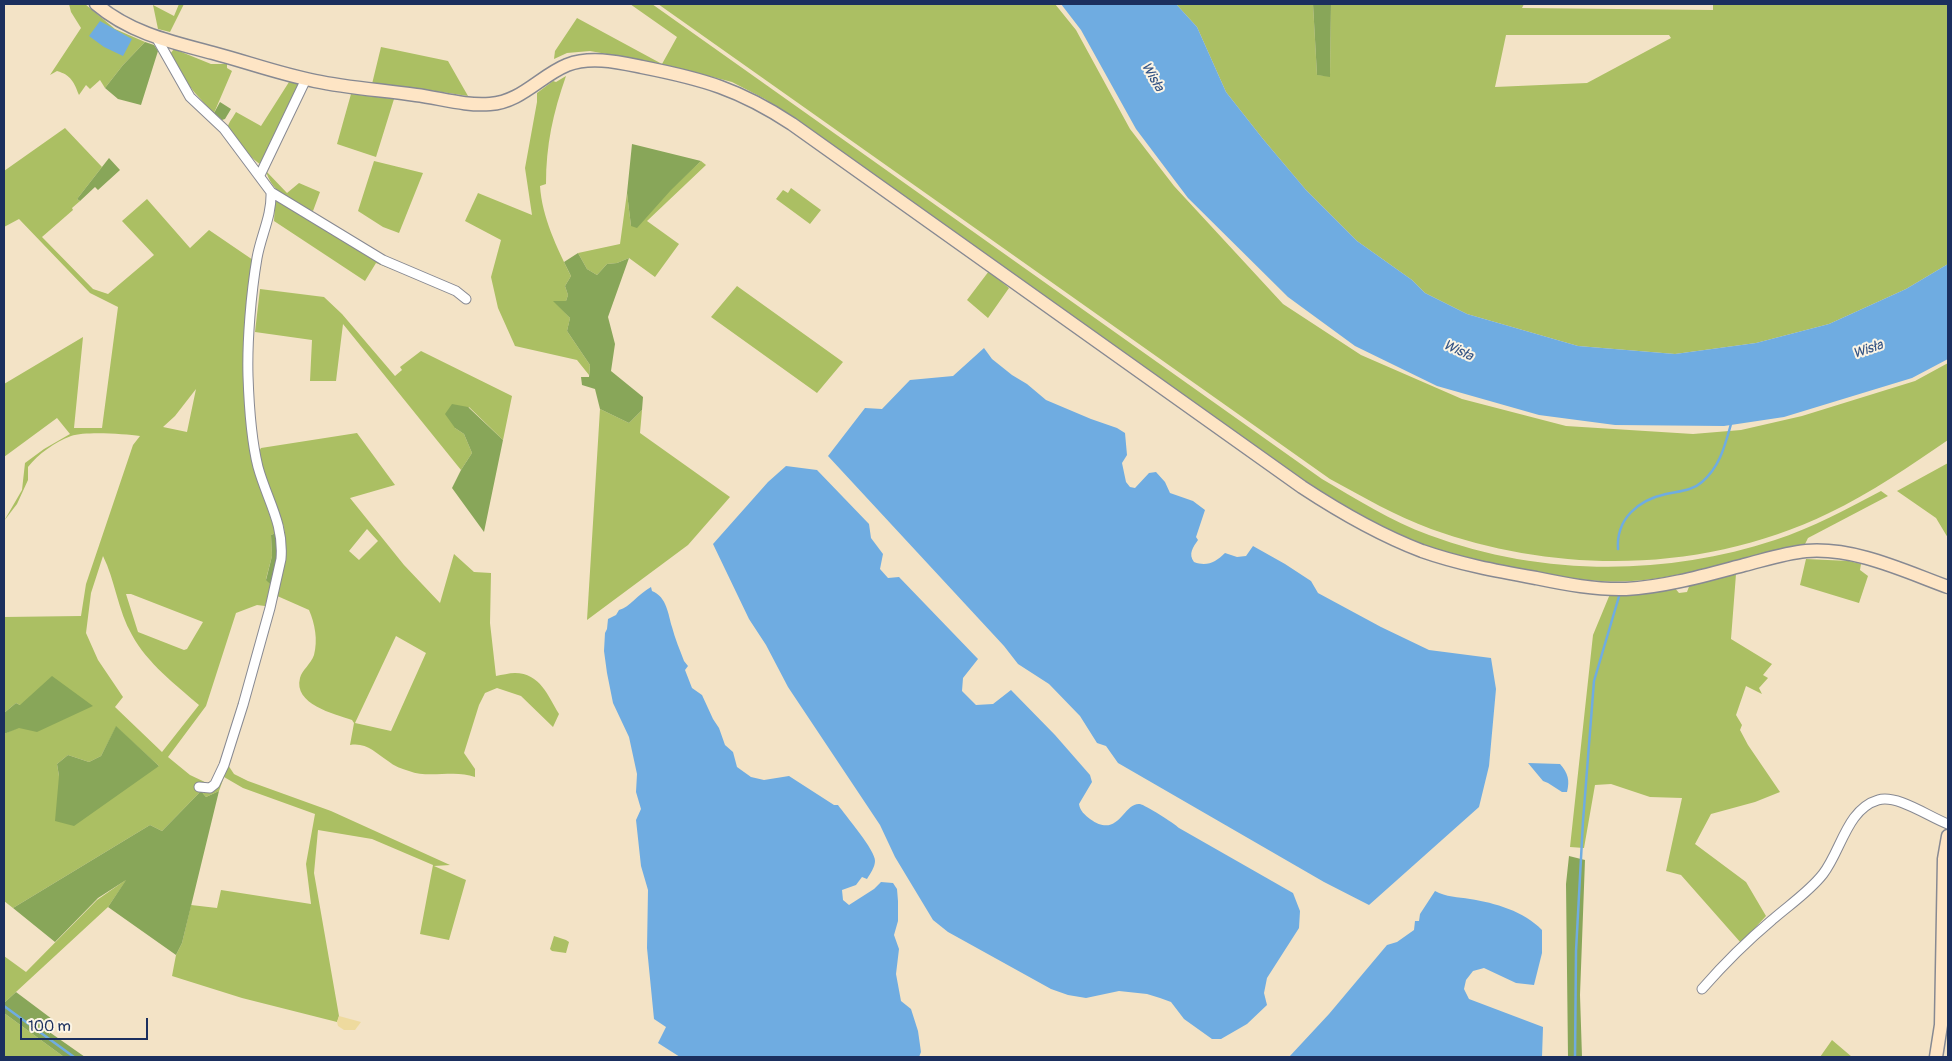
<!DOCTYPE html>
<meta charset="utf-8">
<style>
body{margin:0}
#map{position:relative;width:1952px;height:1061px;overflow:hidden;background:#f3e3c6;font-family:Pangolin,sans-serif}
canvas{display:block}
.frame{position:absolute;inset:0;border:5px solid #1b2f5e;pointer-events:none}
.scale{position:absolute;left:20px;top:1018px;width:128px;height:22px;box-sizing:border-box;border:2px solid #1b2f5e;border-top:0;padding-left:6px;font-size:15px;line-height:18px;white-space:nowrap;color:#1b2f5e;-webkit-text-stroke:4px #fcf5e5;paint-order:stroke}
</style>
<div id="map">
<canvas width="1952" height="1061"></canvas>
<div class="frame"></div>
<div class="scale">100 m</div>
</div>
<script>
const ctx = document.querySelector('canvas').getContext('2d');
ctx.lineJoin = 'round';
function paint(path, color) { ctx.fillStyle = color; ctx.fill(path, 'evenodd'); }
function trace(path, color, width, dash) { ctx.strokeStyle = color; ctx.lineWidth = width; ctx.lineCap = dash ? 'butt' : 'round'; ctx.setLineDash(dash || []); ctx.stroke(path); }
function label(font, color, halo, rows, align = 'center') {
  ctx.font = font + ' Pangolin,sans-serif'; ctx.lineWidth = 4; ctx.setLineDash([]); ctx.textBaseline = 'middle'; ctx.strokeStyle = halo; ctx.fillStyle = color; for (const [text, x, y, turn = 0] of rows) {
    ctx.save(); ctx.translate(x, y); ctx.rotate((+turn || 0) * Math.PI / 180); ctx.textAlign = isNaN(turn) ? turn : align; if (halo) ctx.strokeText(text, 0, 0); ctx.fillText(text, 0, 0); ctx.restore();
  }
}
paint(new Path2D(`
 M69 4H85L115 29 145 42 123 65 105 88 100 80 90 89 86 85 79 95C74 82 71 75 57 71L50 75 81 28 71 12Z
 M179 4H184L170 32 158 29 153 5 174 16Z
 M630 4H652L1322 479C1356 499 1391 521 1429 535 1539 576 1663 577 1775 540 1812 528 1847 509 1881 491L1888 496 1808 538 1805 544C1742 557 1665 586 1601 581 1561 578 1522 570 1483 561 1456 555 1428 549 1403 538 1314 499 1228 428 1149 371 1022 280 894 188 765 99L732 82 662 64 590 51 567 53 554 59 555 51 577 18 662 64 677 37Z
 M658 4H1055L1076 30 1130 129 1174 186 1283 304 1361 355 1462 399 1566 426 1693 434 1741 430 1802 416 1915 381 1948 363V440C1910 466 1871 493 1829 513 1705 573 1560 575 1431 529 1396 516 1363 497 1330 479Z
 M1176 4H1313L1317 75 1330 76 1331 4H1524L1522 8 1713 10V4H1948V264L1906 289 1829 324 1756 343 1675 354 1578 346 1467 314 1425 293 1412 280 1357 241 1306 190 1263 139 1226 92 1197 27ZM1506 35H1669L1671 38 1587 83 1495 87Z
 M381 47 448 61 468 96 416 88 372 84Z
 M174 49 211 64H227V68L232 71 214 113C194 93 182 79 170 54Z
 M566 76C553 113 546 145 546 184L540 186C542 217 557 248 571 276L565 286 568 295 566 301H554L570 318 567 331 590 365 589 375 577 360 515 346 498 308 491 277 501 240 465 221 478 193 532 215 525 168 537 102V93L553 81 556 82Z
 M289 82 299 84 263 162 260 164C253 160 228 134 228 126 229 122 234 116 236 112L261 126Z
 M351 94 394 99 376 157 337 144Z
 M65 128 102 167 77 199 80 201 72 208 73 210 42 237 93 289 108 294 154 255 122 221 147 199 190 248 209 230 253 260 248 433 255 473 276 533 271 535 272 556 266 579 271 585 265 606 257 605 236 613 206 706 168 757 190 775 209 784 215 776 228 765 234 774 248 781 331 811 450 865 434 866 466 880 449 940 420 934 433 865 372 839 318 830 314 873 339 1016 337 1022 242 998 172 976 176 955 182 943 191 905 217 908 221 890 311 904 306 864 315 814 243 788 224 777 219 791 206 797 201 791 162 831 150 825 13 908 4 901V734L19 727 20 705 16 703 4 713V617L81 616 86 584 133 445 140 436C125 434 86 431 71 436 55 442 38 454 28 467V480L17 504 4 521 22 490 25 463 44 449 70 434 57 418 4 457V384L83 337 74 428H102L118 307 90 293 19 219 4 227V171ZM196 389 187 432 163 427 175 416ZM103 556C115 580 118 611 132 635 147 663 176 685 199 705L162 752 115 707 123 697 98 660 86 633 91 593ZM126 594H131L203 622 187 649 184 650 138 632ZM116 727 159 766 59 776 57 764 68 755 89 762 101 756Z
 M374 161 423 173 399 233 383 227 358 211Z
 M701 161 706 165 647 221 679 244 655 277 629 258 617 263 607 264 597 275 587 269 578 253 620 244 627 193 631 226Z
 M266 171 287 193 299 183 320 192 313 211C294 203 272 193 266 171Z
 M791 188 821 210 810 224 776 199 783 190 788 193Z
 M277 201 408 273 407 275 376 263 365 281 274 221 275 203Z
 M989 271 1009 288 988 318 967 300Z
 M737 286 843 362 817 393 711 317Z
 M260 289 324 297 342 314 395 376 402 370 400 367 421 351 512 396 503 440 469 407 455 428 464 434 472 453 461 470 343 324 336 381H310L312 340 255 332Z
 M600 409 629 423 642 410 640 433 730 497 688 545 587 620Z
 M357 433 395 485 350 498 404 565 440 603 454 554 474 572 491 573 490 623 496 676C502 675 509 673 515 673 540 673 548 696 559 714L553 727 521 696 497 688 485 693 479 705 464 753 475 769V777C454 769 430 779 409 771 402 769 394 766 388 761 376 753 366 742 350 745L354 723 352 720C334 714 293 704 300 678 302 670 311 664 314 655 318 640 315 624 309 610L275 595 285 544 284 527 265 478 258 453 261 448ZM367 529 378 541 359 560 349 551ZM396 636 426 653 391 731 355 723Z
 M1948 463V538L1936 518 1897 491Z
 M1806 559 1849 561 1861 564 1860 570 1868 576 1859 603 1800 585Z
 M1736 574 1731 639 1772 664 1763 675 1768 678 1759 688 1762 694 1746 686 1736 715 1742 725 1740 730 1748 745 1780 792 1755 802 1711 814 1695 844 1746 882 1766 916 1741 943 1681 875 1666 871 1682 798 1650 797 1611 784 1595 785 1584 848 1570 847 1593 635 1610 594 1674 587 1679 593 1687 592 1690 584Z
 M127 879 108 907 4 1003V956L26 972 97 900Z
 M554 936 566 940 569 942 566 953 552 951 550 949Z
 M4 1013 64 1057H4Z
 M1832 1040 1852 1057H1820Z`), '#abbf63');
paint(new Path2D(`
 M1313 4H1331L1330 77 1317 75Z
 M145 42 154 45 158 51 141 105 118 99 105 88 123 65Z
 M220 102 231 109 225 119 222 120 214 113Z
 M632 144 701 161 671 190 637 228 631 226 627 193Z
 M109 158 120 170 98 190 95 187 80 201 77 199Z
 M578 253 587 269 597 275 607 264 617 263 629 258 608 317 615 344 611 371 643 397 642 410 629 423 600 409 595 389 582 385 581 377H589L590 365 567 331 570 318 553 301H566L568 295 565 286 571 276 564 262Z
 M452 404 468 407 503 440 484 532 452 488 461 470 472 453 464 434 455 428 445 414Z
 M276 533C280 552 277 567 271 585L266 580 272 556 271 535Z
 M52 676 93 706 37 732 19 728 4 734V713L16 703 20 705Z
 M116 726 159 766 74 826 55 821 59 776 57 764 68 755 89 762 101 756Z
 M201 791 206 797 219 791 182 943 176 955 108 907 126 880 98 898 55 942 13 908 150 825 162 831Z
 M1569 856 1585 860 1580 995 1582 1057H1568L1566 884Z
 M16 992 52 1019 45 1029 85 1057H64L4 1013V1003Z`), '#88a659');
paint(new Path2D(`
 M339 1016 361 1022 355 1030H344L338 1026 337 1022Z`), '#eeda9e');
paint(new Path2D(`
 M1061 4H1176L1197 27 1226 92 1263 139 1306 190 1357 241 1412 280 1425 293 1467 314 1578 346 1675 354 1756 343 1829 324 1906 289 1948 264V359L1912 378 1784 417 1724 426 1615 425 1539 415 1437 386 1355 346 1288 297 1188 198 1136 129 1081 30Z
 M100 21 132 39 123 56 104 47 89 36Z
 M984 348 992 359 1012 375 1027 384 1046 400 1091 419 1117 428 1125 433 1127 455 1122 463 1126 482 1130 487 1135 488 1149 473 1156 472 1165 482 1170 493 1193 501 1205 510 1196 537 1198 540C1193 547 1188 554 1194 562 1207 567 1216 562 1225 553L1237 557 1246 556 1253 546 1285 564 1311 581 1318 593 1381 627 1429 650 1491 658 1496 689 1489 766 1479 807 1369 905 1324 882 1118 763 1106 746 1097 743 1080 716 1049 684 1018 664 1004 646 828 456 865 408 882 409 910 380 953 376Z
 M786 466 817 470 869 524 871 538 883 554 880 569 888 578 899 577 978 659 963 678 962 691 976 705 993 704 1011 690 1055 735 1090 775 1092 782 1079 804C1080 811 1085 815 1090 819 1119 840 1123 802 1140 804 1145 805 1174 823 1179 828L1293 893 1300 911 1299 928 1267 978 1264 993 1267 1005 1247 1024 1221 1039H1212L1184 1019 1171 1002 1160 998 1147 994 1119 991 1086 998 1068 995 1051 989 948 932 933 920 895 857 880 825 788 687 766 645 749 619 713 544 768 482Z
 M651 587 652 591C667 597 668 614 672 627 675 639 680 650 684 661L688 666 685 670 692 688 702 695 713 719 719 728 725 745 733 752 737 767 751 777 764 780 789 776 834 805H838C845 815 876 851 875 861 875 867 870 874 867 879L862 877 856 885 842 890 843 900 849 905 874 889 881 882 893 883 897 889 898 901V921L894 935 899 949 896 974 901 1001 911 1009 918 1031 921 1052 919 1057H680L658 1043 666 1027 654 1019 647 948 648 890 641 866 636 820 641 809 636 792 637 774 629 737 613 703 607 673 604 651 605 633 607 629 608 619 616 615 619 610C630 607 638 594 651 587Z
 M1528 763 1560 764C1568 773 1570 780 1567 792H1562L1548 783 1543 781Z
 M1435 891C1446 897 1458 897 1470 899 1495 903 1524 911 1542 930V953L1534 985 1516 983 1484 968 1473 971 1466 980 1464 989 1469 999 1543 1027 1542 1057H1289L1329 1014 1387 945 1397 942 1414 930 1415 921H1419L1420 914Z`), '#6face1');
trace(new Path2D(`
 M1618 549C1616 519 1638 500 1666 494 1679 491 1692 491 1702 482 1720 467 1725 445 1731 424
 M4 1006 74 1057
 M1575 1057 1576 951 1583 821 1594 681 1620 593`), '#6face1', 2.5);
const street = new Path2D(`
 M156 37 190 97 224 129 271 192C272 216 261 235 257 258 251 293 247 341 248 376 249 406 251 439 258 467 267 500 284 523 281 559L270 608 243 705 224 765 215 784 210 788 199 787
 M260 175 306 79
 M271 192 383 260 456 291 466 299
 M1702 989C1723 965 1747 941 1772 920 1789 905 1809 892 1823 874 1841 851 1847 809 1878 800 1897 794 1929 817 1948 824`);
const secondary = new Path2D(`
 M96 4C130 33 171 42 213 53 247 62 280 74 315 81 348 88 382 90 416 95 440 98 465 106 490 104 521 102 540 76 567 65 591 56 617 62 642 67 703 79 739 89 792 124L1302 487C1340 512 1380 535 1422 551 1459 564 1497 571 1536 578 1565 584 1596 590 1626 589 1665 587 1706 575 1744 565 1764 560 1785 553 1806 551 1855 547 1904 571 1948 587
 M1936 1057 1941 1025 1944 859 1948 836`);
trace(street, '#878992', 11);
trace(secondary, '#878992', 15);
trace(street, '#fff', 9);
trace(secondary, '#fee5c5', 12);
label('italic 14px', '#345485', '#fcf5e5', [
 ["Wisła",1152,77,60],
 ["Wisła",1868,350,-19],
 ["Wisła",1458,351,25]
]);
</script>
